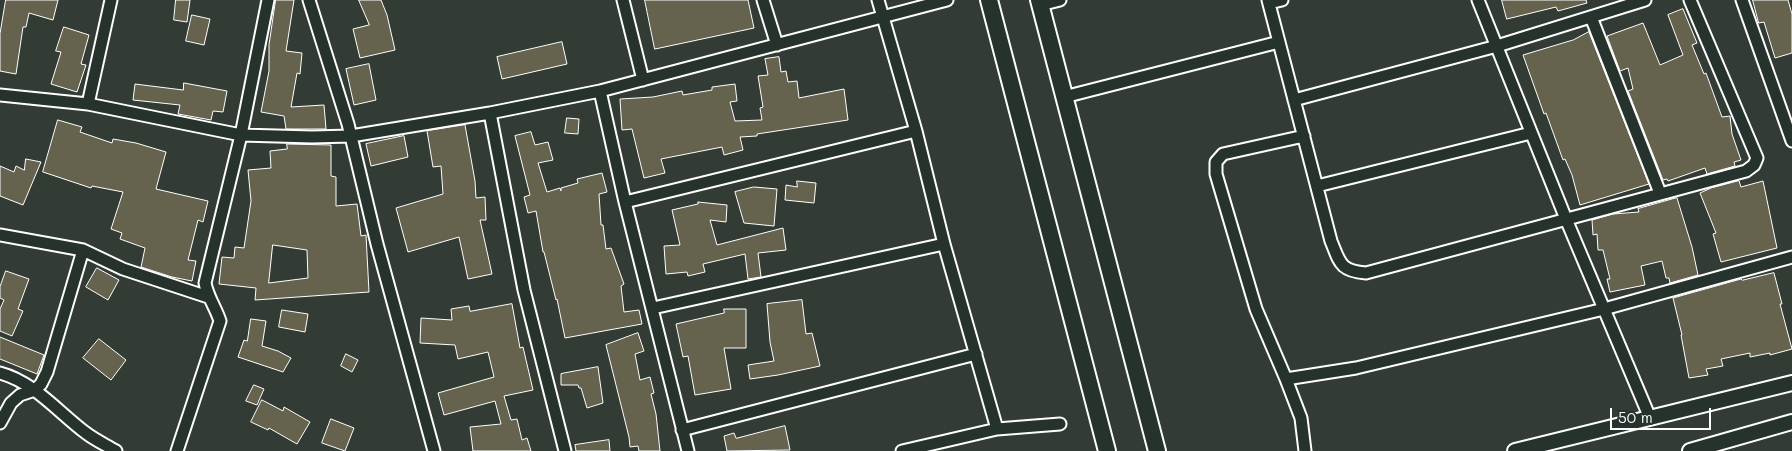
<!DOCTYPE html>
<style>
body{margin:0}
#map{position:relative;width:1792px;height:451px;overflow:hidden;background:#333c34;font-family:Mali,sans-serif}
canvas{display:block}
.scale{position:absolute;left:1610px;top:408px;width:101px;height:22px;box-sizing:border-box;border:2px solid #fff;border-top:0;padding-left:6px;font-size:15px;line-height:18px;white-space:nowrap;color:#fff;-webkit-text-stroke:4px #26332d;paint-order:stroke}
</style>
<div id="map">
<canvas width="1792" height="451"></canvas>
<div class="scale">50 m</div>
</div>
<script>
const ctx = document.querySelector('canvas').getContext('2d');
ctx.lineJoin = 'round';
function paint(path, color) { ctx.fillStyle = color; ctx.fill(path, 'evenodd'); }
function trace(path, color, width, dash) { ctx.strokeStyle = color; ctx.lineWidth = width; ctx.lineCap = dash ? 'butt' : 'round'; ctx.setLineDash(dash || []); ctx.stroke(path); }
const building = new Path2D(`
 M6 0H58L53 20 29 13 26 27H23L16 74 0 71V34Z
 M176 0H190L187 22 174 20Z
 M276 0H294L286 51 302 53 300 74 297 73 291 107 324 105 326 129H286L284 116 261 112 269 71V45Z
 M359 0H381L387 15 395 50 360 58 353 29 369 25Z
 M645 0H748L754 28 655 49Z
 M1502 0H1586L1587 3 1558 11 1556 7 1507 19Z
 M1753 0H1788L1792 14V53L1775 58 1764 22 1759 23Z
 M1683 9 1697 43 1692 45 1704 74 1706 73 1722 117 1730 116 1732 134 1741 160 1734 162 1735 166 1707 174 1705 168 1668 181 1667 179 1663 180 1628 91 1633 89 1628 68 1620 71 1607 36 1643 23 1660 65 1683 55 1668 15Z
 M192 15 210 19 204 45 186 41Z
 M64 27 89 35 81 64 86 65 77 92 51 84 61 52 56 51Z
 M1589 32 1649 184 1580 205 1572 175 1565 159 1563 160 1546 113 1544 114 1523 55 1573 40Z
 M562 42 567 64 502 79 497 57Z
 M779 57 781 72 786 71 788 82 797 81 799 98 844 89 848 120 757 134V136L740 137 743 150 724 155 722 147 661 159 665 173 644 178 632 129 622 130 620 99 653 97 682 91 683 95 712 90V87L735 84 737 101 730 102 735 121 762 120 760 108 763 107 758 76 768 75 765 59Z
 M369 64 376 100 354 105 346 69Z
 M184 83 227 91 223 112 213 111 211 120 178 114 180 105 133 100 135 84 183 90Z
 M567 118 579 119 578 134 565 133Z
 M58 120 82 127 80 132 112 143 113 139 136 143 166 152 156 189 208 201 203 222 198 220 188 260 196 261 192 281 172 277 141 267 145 248 120 239 122 233 111 229 123 192 92 186 91 188 43 172Z
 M465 125 475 181 476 198 485 197 486 220H480L492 274 468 279 459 237 408 252 396 208 443 194 441 166 433 167 427 131Z
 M531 132 535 145 548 142 553 160 538 163 547 192 560 188 561 191V188L578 183 577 179 602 173 607 192 599 194 601 225H603L606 249 611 248 624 284 621 286 624 312 639 310 642 324 565 338 557 299 556 300 544 252H543L536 211 528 213 524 197 530 195 515 136Z
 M404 136 408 157 371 166 366 144Z
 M287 144 331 145V176L336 177V206L357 204 361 236 366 235 369 292 255 300 256 288 219 284 222 257 234 258 235 247 244 248 251 201 248 170 271 168 270 151 287 149ZM273 245 307 250 308 278 269 283Z
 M26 159 41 162 23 205 0 196V166L14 172 16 166 24 170Z
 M797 181 816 183 814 203 785 200 786 185 797 187Z
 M1739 181 1741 187 1763 181 1777 248 1721 262 1713 234 1716 233 1700 193 1711 188Z
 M754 187 777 189 774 226 744 223 735 192Z
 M1677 198 1692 247 1698 275 1670 283 1669 278H1666L1662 261 1641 266 1645 285 1610 292 1607 279H1610L1603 250H1598L1597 234 1593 235 1592 220 1613 214 1639 212 1638 209Z
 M698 202 727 205 726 222 710 220 717 245 783 228 786 250 758 253 761 277 748 279 745 254 703 264 705 272 688 276 687 272 666 274 664 246 680 245 672 210 698 204Z
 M97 268 119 280 108 300 86 287Z
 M6 271 29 279 18 309 23 311 12 336 0 331V309L4 300 0 298V287Z
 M1774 273 1782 304H1780L1792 349 1770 355V353L1750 357V353L1721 359 1723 366 1706 369 1708 375 1689 378 1681 335H1682L1673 298 1741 279 1742 280Z
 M802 300 806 334 812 333 820 366 778 375 750 379 748 365 774 361 770 342 767 304Z
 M512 304 520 348 523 347 533 390 504 396 511 420 517 419 522 440 527 438 531 451H473L470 427 501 424 495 401 444 415 438 393 494 377 488 352 458 359 455 345 420 343 421 318 452 320 451 309 469 306 470 311Z
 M724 309H746V348H724L731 389 695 395 688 356 683 357 676 324 724 313Z
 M282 310 308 314 305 332 279 327Z
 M251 319 266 321 262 346 278 351 291 358 283 372 238 357 244 340 247 341Z
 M638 333 644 351 635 354 640 380 650 377 654 393 651 394 656 414 660 451H639L638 446 630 447 629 437 606 345Z
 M0 337 44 355 37 374 0 359Z
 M99 339 126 360 111 380 83 358Z
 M346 354 358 360 352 372 341 366Z
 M598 367 603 403 587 408 581 388H579L578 385H561V374Z
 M254 385 264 389 257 405 246 401Z
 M262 400 283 411 284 407 310 422 297 444 269 428 268 430 251 422Z
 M331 419 354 428 345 451 322 443Z
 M785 426 790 450 727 451 724 436 734 433 736 438Z
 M609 440 610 451H576L575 445Z`);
paint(building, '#65624e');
trace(building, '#fff', 1);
const minor = new Path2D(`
 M309 0 348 124 377 244 434 451
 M623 0 643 80
 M763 0 777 45
 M878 0 916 131 944 244 997 429
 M1268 0 1331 241C1340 263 1340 271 1366 273L1746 171 1754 165 1757 158 1690 0
 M1478 0 1566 219 1650 418
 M1742 0 1792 141
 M1269 3 1282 0
 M1040 5 1060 0
 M1591 17 1660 193
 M600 91 625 202 688 451
 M0 95 88 104 241 135 312 137 351 136 490 113 600 91 947 0
 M1064 97 1279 42
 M1294 100 1497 46 1645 0
 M88 104 111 0
 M490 113 524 290 565 451
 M1304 136 1223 154 1216 162V174L1256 309 1286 379 1301 418 1305 451
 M1317 186 1531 133
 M625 202 916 131
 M0 235 83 250 123 269 208 297
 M653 308 944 244
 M0 373C34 382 58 412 86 433 95 440 106 445 116 451
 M1286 379 1356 368 1604 309 1792 257
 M0 423 11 403 20 395 35 390 41 384 47 372 83 250
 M682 430 976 354
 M177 451 220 321C215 306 208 298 205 283L241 135 268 0
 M902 451 997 429 1060 424`);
const tertiary = new Path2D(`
 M1515 451 1792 383
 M1690 451 1792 422`);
const secondary = new Path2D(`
 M989 0 1107 451
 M1039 0 1157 451`);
trace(minor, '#fff', 15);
trace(tertiary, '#fff', 18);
trace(secondary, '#fff', 20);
trace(minor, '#26332d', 11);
trace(tertiary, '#26332d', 14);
trace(secondary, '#26332d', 16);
</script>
